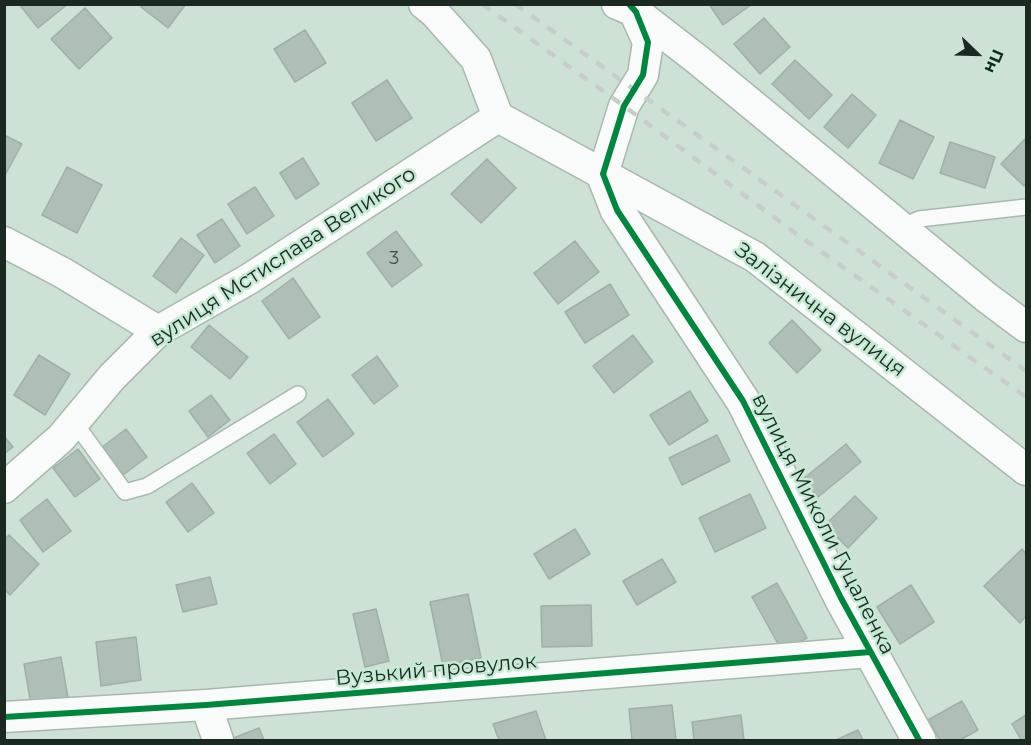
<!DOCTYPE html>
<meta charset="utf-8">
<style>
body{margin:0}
#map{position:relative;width:1031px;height:745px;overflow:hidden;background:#cde2d5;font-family:Montserrat,sans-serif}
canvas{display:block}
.frame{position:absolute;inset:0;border:6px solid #1b2921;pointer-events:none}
.north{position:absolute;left:947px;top:24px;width:60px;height:60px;-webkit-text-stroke:4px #c5ead4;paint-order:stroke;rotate:113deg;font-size:16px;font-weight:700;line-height:24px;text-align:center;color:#1b2921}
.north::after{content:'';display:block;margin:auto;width:21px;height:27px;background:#1b2921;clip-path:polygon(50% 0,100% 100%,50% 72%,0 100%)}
</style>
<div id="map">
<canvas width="1031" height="745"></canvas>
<div class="frame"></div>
<div class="north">Пн</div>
</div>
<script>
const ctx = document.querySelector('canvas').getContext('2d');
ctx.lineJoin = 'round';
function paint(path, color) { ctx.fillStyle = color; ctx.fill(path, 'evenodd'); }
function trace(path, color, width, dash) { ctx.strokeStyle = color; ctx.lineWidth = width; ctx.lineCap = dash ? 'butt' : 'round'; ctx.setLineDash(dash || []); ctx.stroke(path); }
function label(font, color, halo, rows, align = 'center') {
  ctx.font = font + ' Montserrat,sans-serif'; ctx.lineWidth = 5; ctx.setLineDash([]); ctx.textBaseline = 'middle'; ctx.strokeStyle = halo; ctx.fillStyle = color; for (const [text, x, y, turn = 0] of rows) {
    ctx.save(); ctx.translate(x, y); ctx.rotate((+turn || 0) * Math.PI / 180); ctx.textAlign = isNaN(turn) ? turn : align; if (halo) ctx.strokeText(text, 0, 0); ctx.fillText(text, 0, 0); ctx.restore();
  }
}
const building = new Path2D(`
 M19 4H68L38 28Z
 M143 4H186L168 28 141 7Z
 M709 4H750L751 5 723 25Z
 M85 8 112 38 79 69 51 39Z
 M764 18 790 47 760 74 734 44Z
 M305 30 326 63 295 82 274 49Z
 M795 60 832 95 809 119 772 84Z
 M387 80 412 118 376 141 352 103Z
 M852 94 876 115 848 148 824 127Z
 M900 120 934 137 913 179 879 163Z
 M4 135 22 144 4 177Z
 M1025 139 1026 141V184L1024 186 1001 164Z
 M950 142 995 157 985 188 940 173Z
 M303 158 319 184 296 199 280 173Z
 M487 159 516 188 481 223 451 194Z
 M67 167 102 185 77 233 42 215Z
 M255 187 274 216 247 234 228 204Z
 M222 219 240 246 215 263 197 235Z
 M396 231 422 265 392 287 367 253Z
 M181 238 204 255 176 293 153 276Z
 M575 241 599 272 558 304 534 273Z
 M293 278 320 317 289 339 262 301Z
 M610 284 629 315 585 343 565 312Z
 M792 320 821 350 797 373 769 343Z
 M209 325 248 357 230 379 191 347Z
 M633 335 653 362 614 393 593 366Z
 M39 355 70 374 45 415 14 395Z
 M377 356 398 386 374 404 352 375Z
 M690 391 708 421 669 445 650 415Z
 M211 395 230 420 208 437 189 411Z
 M328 399 354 434 323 457 297 422Z
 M126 429 147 457 123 475 102 447Z
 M274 434 296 464 270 484 247 453Z
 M717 435 730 461 682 485 669 458Z
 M4 436 13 447 4 454Z
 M846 444 861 462 818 497 803 479Z
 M78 449 100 479 75 497 53 468Z
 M192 483 214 513 188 532 166 502Z
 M750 494 766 528 715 552 699 518Z
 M855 496 877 518 848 548 825 525Z
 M47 499 71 531 43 552 20 520Z
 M575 529 590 554 549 579 534 554Z
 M9 535 39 564 10 595 4 589V540Z
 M1022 549 1026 554V616L1020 623 984 586Z
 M662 559 676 582 637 605 623 581Z
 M210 577 217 604 183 612 176 585Z
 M777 583 807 638 782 651 752 597Z
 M911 585 934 622 900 644 877 607Z
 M468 594 481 658 443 666 430 602Z
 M591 605 592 646 542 647 541 606Z
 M376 609 389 661 365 667 353 614Z
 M136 637 141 680 101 686 96 642Z
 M61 657 68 698 31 705 24 664Z
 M962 701 978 730 960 740H940L928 720Z
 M672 705 676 740H632L629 709Z
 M536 711 546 740H499L493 724Z
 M741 715 744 740H694L692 722Z
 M1026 715V740H1021L1012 724Z
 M259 728 264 740H232L231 739Z
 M858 730 863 740H836Z`);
paint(building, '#afbfb6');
trace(building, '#a0b0a6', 1.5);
const service = new Path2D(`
 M901 227 919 219 1026 207
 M75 423 125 492 147 486 298 394`);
const minor = new Path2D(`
 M424 4 435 13 476 59 498 117 755 257 1026 470
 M617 4 636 12 698 60 986 297 1026 327
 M603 174 624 106 643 75 648 42 633 9
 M4 242 63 273 158 331
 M4 488 61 438 112 377 158 331 249 279 498 117
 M206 705 218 740
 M4 717 206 705 870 652`);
const tertiary = new Path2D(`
 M603 174 617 210 743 401 841 598 919 740`);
trace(service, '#a8b8ae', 18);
trace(minor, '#a8b8ae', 33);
trace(tertiary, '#a8b8ae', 36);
trace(service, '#f8fbf9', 15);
trace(minor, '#f8fbf9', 30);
trace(tertiary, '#f8fbf9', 33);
trace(new Path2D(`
 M482 4 624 106 798 235 1026 397
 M515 4 1026 371`), '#c7ceca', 4.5, [10, 10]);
trace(new Path2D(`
 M629 4 636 12 648 42 643 75 624 106 603 174 617 210 743 401 841 598 919 740
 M4 717 206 705 870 652`), '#00873e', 6);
label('18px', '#404e46', null, [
 ["3",394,259]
]);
label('21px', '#1b2921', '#c5ead4', [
 ["вулиця Мстислава Великого",283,257,-33],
 ["Залізнична вулиця",820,310,37],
 ["вулиця Миколи Гуцаленка",823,524,63],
 ["Вузький провулок",436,670,-5]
]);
</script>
